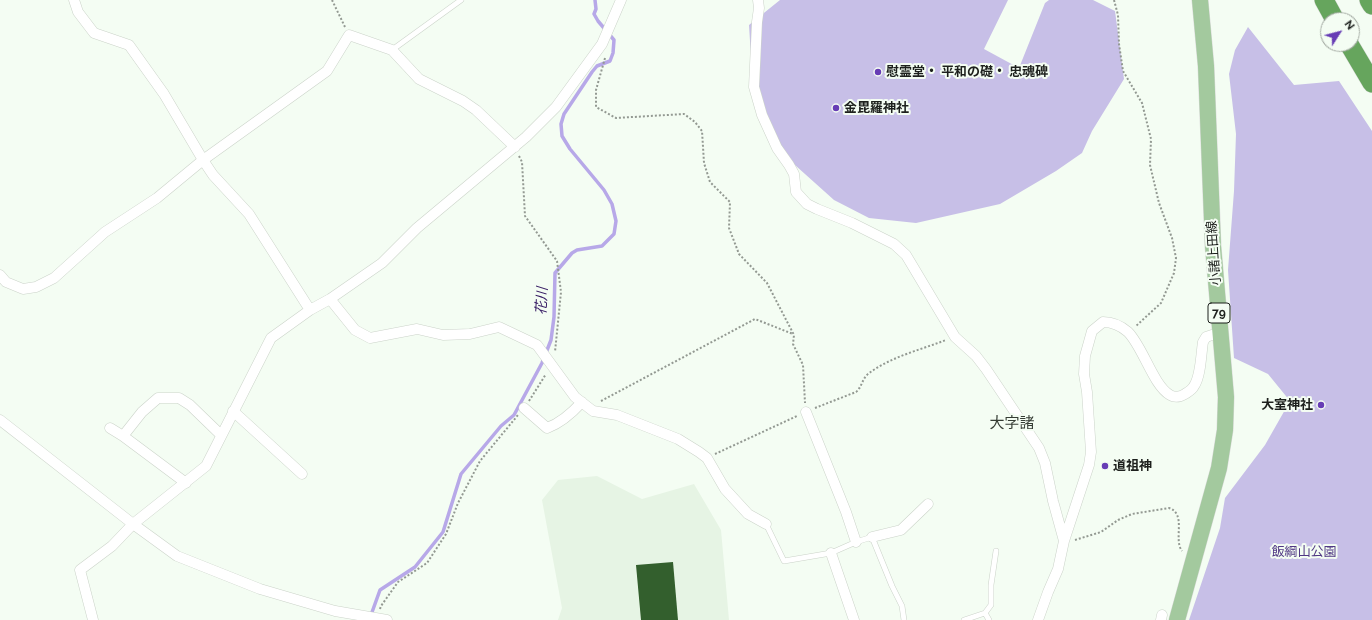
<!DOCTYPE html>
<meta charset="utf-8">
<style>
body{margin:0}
#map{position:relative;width:1372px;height:620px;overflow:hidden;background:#f4fdf3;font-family:Raleway,sans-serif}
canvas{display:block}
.north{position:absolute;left:1320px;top:12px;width:40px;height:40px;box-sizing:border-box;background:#f4fdf3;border:1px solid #9ea59d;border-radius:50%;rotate:54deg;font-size:11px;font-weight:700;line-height:16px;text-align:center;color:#1d201d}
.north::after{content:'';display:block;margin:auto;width:14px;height:18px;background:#673db5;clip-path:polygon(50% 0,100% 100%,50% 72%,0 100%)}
</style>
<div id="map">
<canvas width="1372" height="620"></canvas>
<div class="north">N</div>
</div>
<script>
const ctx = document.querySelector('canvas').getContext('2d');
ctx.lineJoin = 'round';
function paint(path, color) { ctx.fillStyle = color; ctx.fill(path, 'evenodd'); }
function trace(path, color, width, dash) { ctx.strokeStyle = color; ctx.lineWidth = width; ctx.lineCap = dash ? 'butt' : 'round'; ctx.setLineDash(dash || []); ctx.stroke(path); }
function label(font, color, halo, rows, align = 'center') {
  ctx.font = font + ' Raleway,"Noto Sans JP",sans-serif'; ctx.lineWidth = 4; ctx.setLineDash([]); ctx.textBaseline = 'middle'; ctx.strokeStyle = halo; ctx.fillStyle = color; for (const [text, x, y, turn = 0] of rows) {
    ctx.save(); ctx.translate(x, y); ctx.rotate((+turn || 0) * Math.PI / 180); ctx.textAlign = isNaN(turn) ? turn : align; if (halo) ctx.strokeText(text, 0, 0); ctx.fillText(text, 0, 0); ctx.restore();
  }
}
paint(new Path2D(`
 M597 476 642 499 694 484 721 530 729 620H558L562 608 542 500 558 480Z`), '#e6f4e4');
paint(new Path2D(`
 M780 0H1008L984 49 1019 68 1045 3 1049 0H1093L1115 11 1124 79 1092 131 1082 153 1056 171 1000 204 916 223 869 218 834 200 786 157 754 105 749 25Z
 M1248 27 1294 85 1339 81 1372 131V620H1189L1220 528 1225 498 1265 445 1290 401 1268 374 1234 358 1228 270 1234 191 1236 134 1229 74 1235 50Z`), '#c7bfe7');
trace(new Path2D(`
 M371 615 380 590 415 567 443 532 461 474 501 426 514 415 542 363 551 340 554 317 555 273 572 253 577 250 602 246 614 234 616 221 612 204 604 190 570 149 562 136 561 124 564 114 592 72 597 66 610 61 613 53 614 40 598 21 594 14 596 9 595 0`), '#b7a8e8', 3.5);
paint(new Path2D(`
 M673 562 678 620H641L636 565Z`), '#335f2d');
const service = new Path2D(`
 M392 50 461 0
 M766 524 784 561 831 553 856 542 872 537 892 586 902 606 904 620
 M985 613 991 605V585L996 551
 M964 620 985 613 989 620`);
const minor = new Path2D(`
 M74 0 78 12 94 33 129 45 164 94 203 160 213 175 249 214 310 310
 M758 0 759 8 757 22 754 87 762 115 777 148 789 165 794 174 796 192 807 204 817 209 852 223 894 244 906 255 955 337 976 356 986 369 1039 448 1045 463 1053 501 1064 541
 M0 275 6 282 23 289 36 287 54 278 105 232 157 198 203 160 327 71 349 35 392 50 419 79 463 101 476 110 515 147
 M330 299 355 330 370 338 417 329 443 335 470 334 499 327 537 345 575 397 593 411 617 415 678 439 699 452 707 458 725 489 748 514 766 524
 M524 408 547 428C561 423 572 413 582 402
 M233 411 302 474
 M806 412 846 512 856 542
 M0 420 133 524 177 556 260 589 335 611 387 620
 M110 428 123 436 186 483
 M123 436 142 412 158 398H179L190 405 221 435
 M872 537 901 530 928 504
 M831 553 854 620
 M93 620 80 570 112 546 133 524 206 466 271 338 310 310 330 299 382 263 417 228 526 137 556 107 602 44 621 0
 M1038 620 1048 592 1058 569 1064 541 1089 465 1091 452 1087 392 1084 374 1085 356 1092 331 1103 322C1113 322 1120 325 1128 332 1143 347 1153 385 1170 395 1175 398 1180 397 1185 394 1188 392 1192 390 1194 386 1201 376 1201 354 1203 342L1206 337 1221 332
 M1161 620 1162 615`);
const primary = new Path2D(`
 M1177 620 1219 468 1225 430 1226 397 1213 246 1206 66 1200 0`);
const motorway = new Path2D(`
 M1324 0 1335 20
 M1369 0 1372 5
 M1349 44 1372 83`);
trace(service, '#cbd3c9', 6);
trace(minor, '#cbd3c9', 11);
trace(primary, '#dbdbdb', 17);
trace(motorway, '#dbdbdb', 20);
trace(new Path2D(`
 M332 0 345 27
 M1114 0 1118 15 1119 44 1123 71 1142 103 1151 139 1150 165 1159 203 1172 238 1176 258 1174 273 1161 303 1136 326
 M605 58 596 90V107L616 118 684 114 695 122 702 131 704 163 710 182 730 202 729 228 739 254 767 283 794 335 793 344 803 365 805 403
 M519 156 522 162 525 216 557 261 561 292 555 352
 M529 401 546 374
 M601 401 755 319 793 334
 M815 408 856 392C862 387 862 379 868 374 890 357 920 350 946 340
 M715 454 797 416
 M1075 540 1101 532 1118 520 1132 514 1169 508C1187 514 1173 539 1182 551
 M380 609 381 606 398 582 427 563 446 534 458 503 480 461 518 415`), '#939992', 2, [2, 2]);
trace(service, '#fff', 5);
trace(minor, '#fff', 10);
trace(primary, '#a3c99e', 16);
trace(motorway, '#66a55d', 19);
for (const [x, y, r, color] of [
 [878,72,4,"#673db5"],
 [836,108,4,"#673db5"],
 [1321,405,4,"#673db5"],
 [1105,466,4,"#673db5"]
]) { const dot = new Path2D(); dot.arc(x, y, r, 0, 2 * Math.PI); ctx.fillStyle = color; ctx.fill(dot); trace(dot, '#f4fdf3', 1.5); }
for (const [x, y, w] of [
 [1219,313,22]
]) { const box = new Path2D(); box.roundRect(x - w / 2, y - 10, w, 20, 3); ctx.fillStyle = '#f4fdf3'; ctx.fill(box); trace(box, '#1d201d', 1); }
label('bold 12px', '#1d201d', null, [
 ["79",1219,313]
]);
label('bold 13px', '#1d201d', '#f4fdf3', [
 ["慰霊堂・ 平和の礎・ 忠魂碑",886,72],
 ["金毘羅神社",844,108],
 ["大室神社",1313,405,"right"],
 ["道祖神",1113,466]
], 'left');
label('13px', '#1d201d', '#f4fdf3', [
 ["小諸上田線",1214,253,-94]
]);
label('13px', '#503884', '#f4fdf3', [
 ["飯綱山公園",1304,552]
]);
label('italic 14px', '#341962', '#f4fdf3', [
 ["花川",542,301,-87]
]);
label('15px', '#353c34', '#f4fdf3', [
 ["大字諸",1012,423]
]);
</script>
